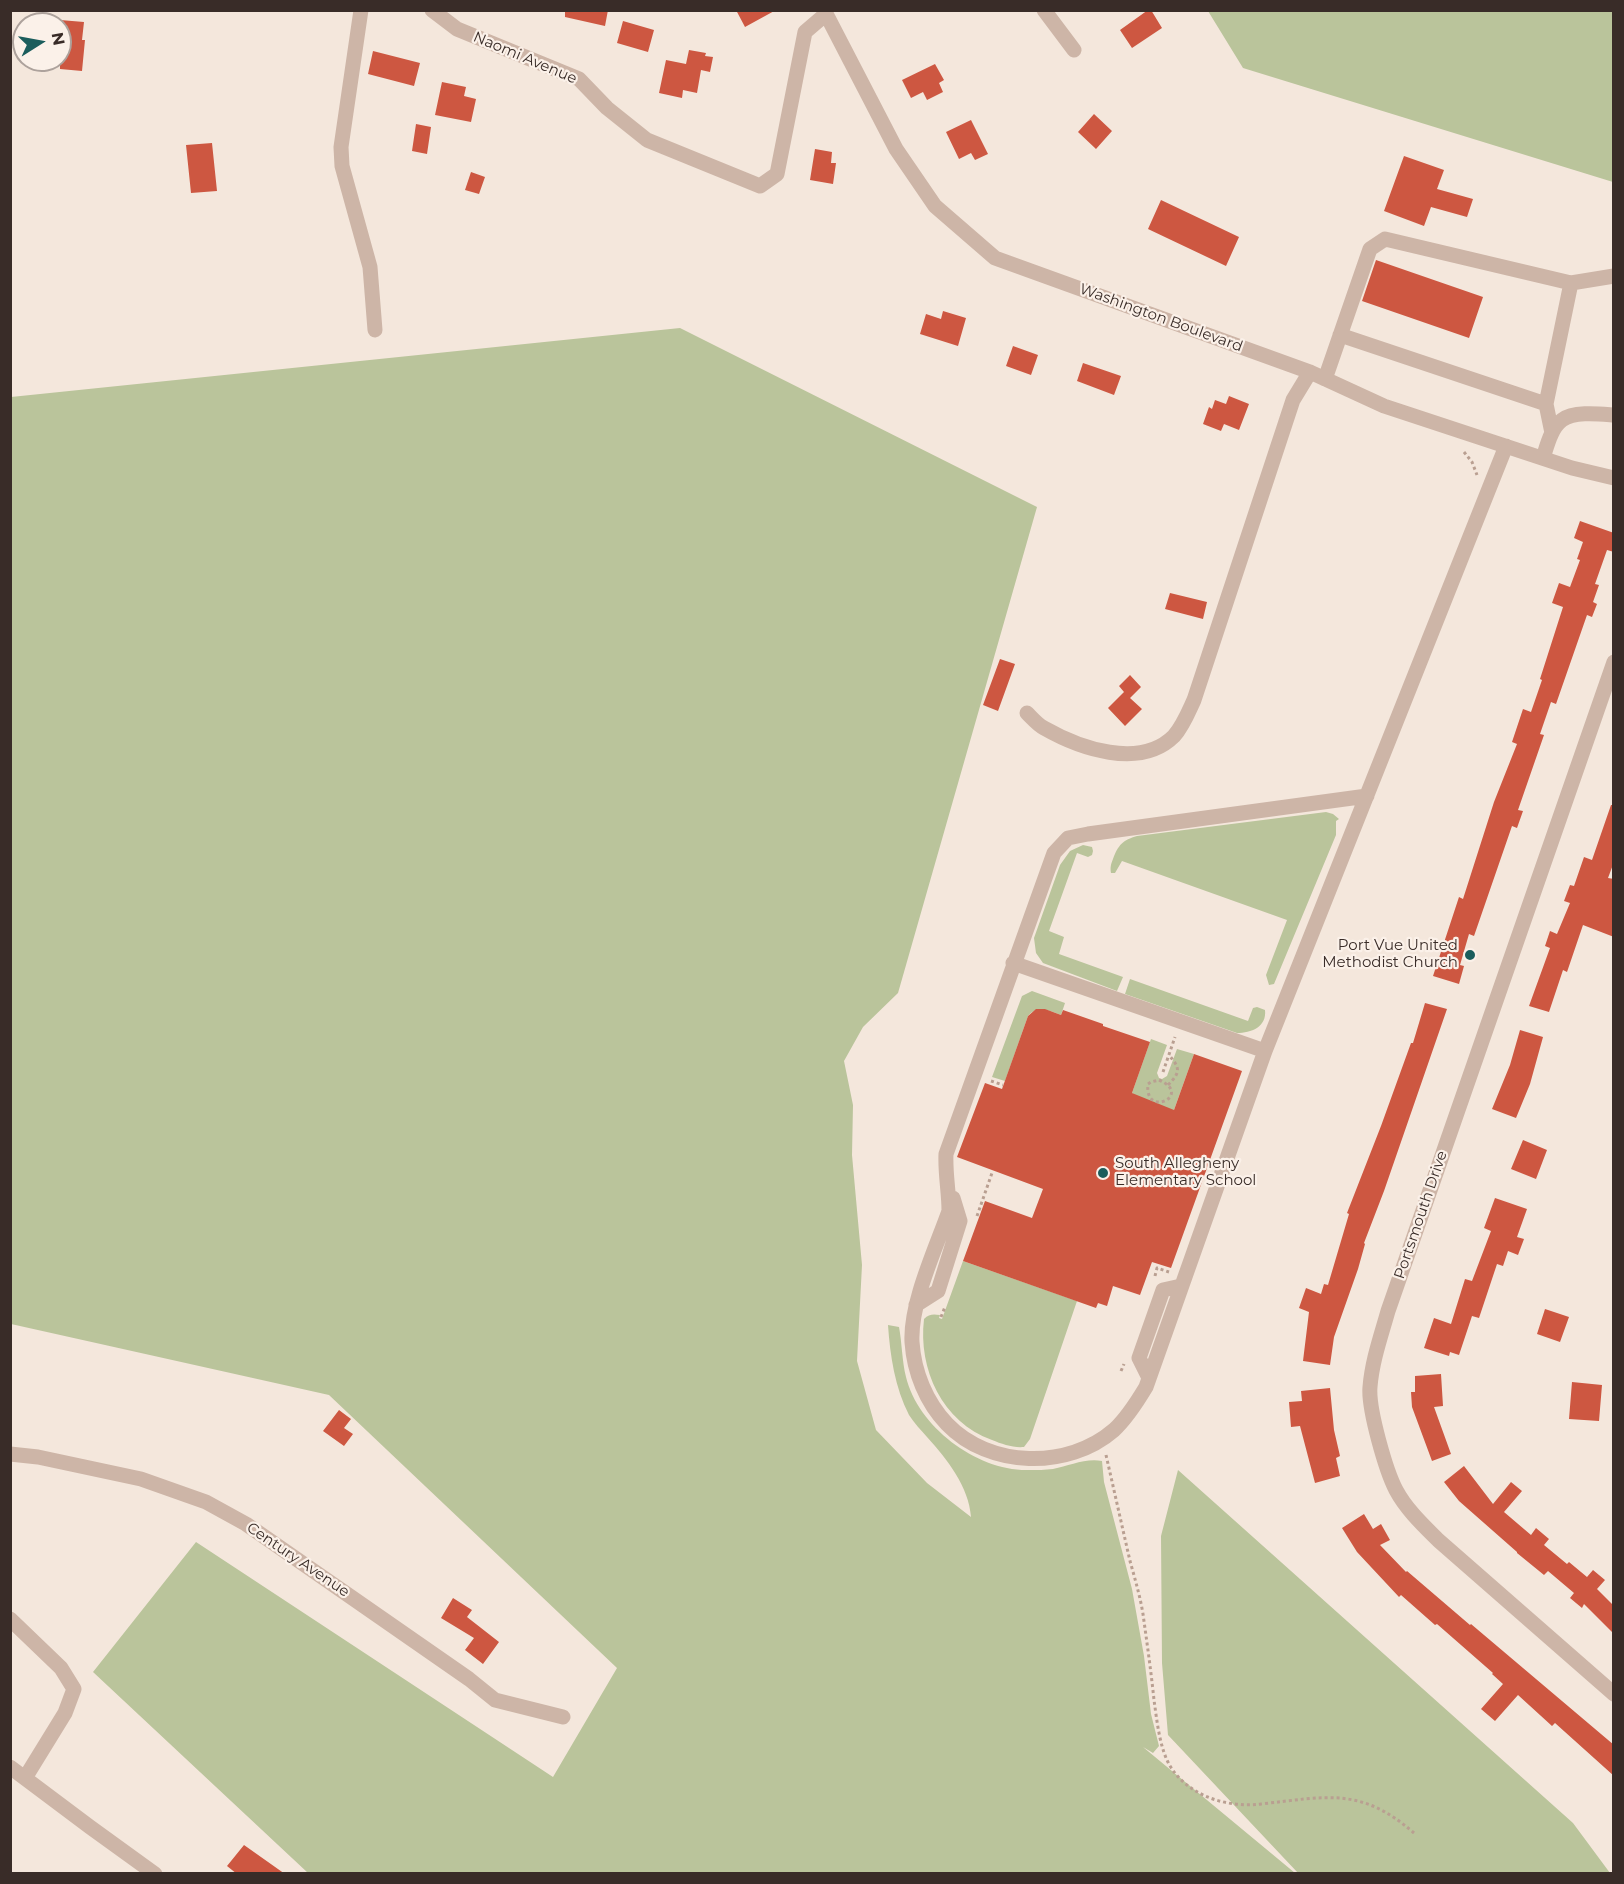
<!DOCTYPE html>
<style>
body{margin:0}
#map{position:relative;width:1624px;height:1884px;overflow:hidden;background:#f4e7dc;font-family:Montserrat,sans-serif}
canvas{display:block}
.frame{position:absolute;inset:0;border:12px solid #392c28;pointer-events:none}
.north{position:absolute;left:12px;top:12px;width:60px;height:60px;box-sizing:border-box;background:#fbf1e9;border:2px solid #ada29c;border-radius:50%;rotate:79deg;font-size:16px;font-weight:700;line-height:24px;text-align:center;color:#392c28}
.north::after{content:'';display:block;margin:auto;width:21px;height:27px;background:#1b5d5c;clip-path:polygon(50% 0,100% 100%,50% 72%,0 100%)}
</style>
<div id="map">
<canvas width="1624" height="1884"></canvas>
<div class="frame"></div>
<div class="north">N</div>
</div>
<script>
const ctx = document.querySelector('canvas').getContext('2d');
ctx.lineJoin = 'round';
function paint(path, color) { ctx.fillStyle = color; ctx.fill(path, 'evenodd'); }
function trace(path, color, width, dash) { ctx.strokeStyle = color; ctx.lineWidth = width; ctx.lineCap = dash ? 'butt' : 'round'; ctx.setLineDash(dash || []); ctx.stroke(path); }
function label(font, color, halo, rows, align = 'center') {
  ctx.font = font + ' Montserrat,sans-serif'; ctx.lineWidth = 4.5; ctx.setLineDash([]); ctx.textBaseline = 'middle'; ctx.strokeStyle = halo; ctx.fillStyle = color; for (const [text, x, y, turn = 0] of rows) {
    ctx.save(); ctx.translate(x, y); ctx.rotate((+turn || 0) * Math.PI / 180); ctx.textAlign = isNaN(turn) ? turn : align; if (halo) ctx.strokeText(text, 0, 0); ctx.fillText(text, 0, 0); ctx.restore();
  }
}
paint(new Path2D(`
 M1208 11H1613V182L1243 68Z
 M680 328 1037 507 898 993 863 1027 844 1061 853 1105 852 1155 862 1265 857 1361 876 1430 927 1483 971 1517C969 1487 947 1459 927 1437 921 1430 914 1423 909 1415 895 1388 890 1355 888 1325L899 1327C902 1343 902 1361 906 1377 918 1427 978 1472 1030 1470 1037 1470 1045 1470 1053 1469 1069 1466 1085 1458 1102 1461L1104 1482 1132 1589 1144 1656 1151 1714 1159 1746 1153 1753 1143 1747 1295 1873H308L93 1672 196 1542 553 1777 617 1668 329 1395 11 1324V397Z
 M1326 812 1333 814 1339 819 1336 821V835L1274 984 1269 985 1266 975 1287 920 1122 861 1115 873H1111C1110 867 1111 864 1113 859 1118 845 1123 840 1137 836Z
 M1083 845 1092 847 1093 851 1092 855 1088 857 1077 853 1049 931 1064 937 1059 954 1123 977 1117 991 1043 963 1036 953 1034 938 1060 865 1070 851Z
 M1130 979 1248 1021 1253 1008 1257 1007 1265 1010C1267 1027 1251 1033 1237 1033L1125 994Z
 M1032 991 1065 1003 1061 1015C1049 1011 1038 1004 1028 1016L1005 1081 992 1077 1022 996Z
 M1151 1039 1167 1045 1157 1073 1159 1078 1162 1079 1167 1076 1177 1049 1194 1054 1170 1121 1132 1093Z
 M963 1261 1077 1301 1030 1439 1024 1447C1013 1448 1002 1444 992 1440 942 1422 918 1369 924 1319 929 1314 933 1314 940 1315L939 1318 942 1319Z
 M1178 1470 1573 1823 1610 1873H1298L1168 1735 1162 1663 1161 1536Z`), '#bac49b');
paint(new Path2D(`
 M565 10H608L605 26 565 17Z
 M736 10H776L745 27Z
 M1148 10H1151L1162 28 1132 48 1120 30Z
 M60 20 84 22 82 40H85L82 71 60 69Z
 M623 21 654 30 648 52 617 43Z
 M689 50 706 53 705 56 713 57 710 72 701 70 697 93 683 90 682 98 659 93 666 60 686 64Z
 M373 51 420 63 414 86 368 74Z
 M935 64 944 80 939 83 943 92 927 100 923 92 911 98 902 80Z
 M442 82 466 87 464 96 476 99 471 122 435 115Z
 M1094 114 1112 131 1096 149 1078 132Z
 M971 120 988 154 975 160 971 153 959 159 946 132Z
 M416 124 431 127 427 154 412 151Z
 M212 143 217 191 191 193 186 145Z
 M815 149 832 152 831 163H836L833 184 810 180Z
 M1404 156 1444 170 1437 189 1473 199 1467 217 1431 207 1424 226 1384 211Z
 M471 172 485 177 479 194 465 190Z
 M1161 200 1239 237 1226 266 1148 229Z
 M1376 260 1483 297 1469 338 1362 301Z
 M943 311 966 318 958 346 920 334 926 314 941 319Z
 M1013 346 1038 355 1031 375 1006 366Z
 M1083 363 1121 376 1114 395 1077 381Z
 M1229 396 1249 404 1239 430 1224 424 1221 431 1203 424 1209 407 1212 409 1215 400 1226 404Z
 M1580 521 1614 533V552L1607 550 1595 584 1599 585 1593 602 1597 604 1592 617 1587 615 1556 704 1551 702 1540 734 1544 735 1518 810 1523 811 1517 828 1512 826 1474 936 1469 934 1460 965 1464 966 1459 984 1433 976 1459 897 1463 899 1494 802 1517 744 1512 742 1523 709 1531 712 1542 680 1540 679 1563 607 1552 603 1559 583 1570 587 1580 560 1577 559 1583 542 1574 538Z
 M1170 593 1207 602 1203 619 1165 609Z
 M1000 659 1015 664 998 711 983 705Z
 M1130 675 1141 687 1130 698 1142 709 1125 726 1108 708 1124 692 1119 686Z
 M1611 805H1614V862L1608 878 1614 879V937L1583 925 1567 972 1563 970 1549 1012 1529 1006 1550 948 1545 946 1550 931 1557 934 1570 903 1564 901 1570 885 1574 886 1584 857 1592 860Z
 M1425 1003 1447 1009 1384 1191 1364 1243 1365 1244 1358 1269 1334 1337 1330 1365 1303 1361 1309 1312 1299 1308 1306 1288 1321 1294 1324 1284 1328 1285 1349 1214 1347 1213 1381 1126 1411 1043H1413Z
 M1036 1009H1045L1061 1015 1063 1010 1103 1024V1026L1150 1042 1132 1093 1174 1110 1194 1054 1242 1071 1171 1268 1152 1262 1140 1295 1113 1286 1107 1306 1098 1303 1096 1308 963 1261 985 1201 1032 1218 1043 1189 957 1157 985 1083 1002 1089 1028 1016Z
 M1520 1030 1543 1037 1530 1084 1516 1118 1492 1109 1510 1065Z
 M1523 1140 1547 1150 1536 1179 1511 1169Z
 M1495 1198 1527 1209 1517 1237 1524 1239 1518 1255 1508 1251 1503 1266 1497 1264 1479 1318 1472 1316 1459 1355 1450 1352 1449 1356 1424 1348 1434 1318 1451 1324 1465 1279 1472 1281 1491 1231 1484 1228Z
 M1545 1309 1569 1317 1560 1342 1537 1334Z
 M1441 1374 1443 1406 1434 1407 1451 1454 1432 1461 1412 1407 1411 1392H1415V1376Z
 M1572 1382 1602 1385 1599 1421 1569 1419Z
 M1330 1388 1334 1430 1340 1456 1336 1458 1340 1476 1315 1483 1300 1426 1291 1427 1289 1402 1302 1401 1301 1391Z
 M339 1410 351 1419 344 1428 353 1434 344 1446 323 1431Z
 M1464 1466 1493 1504 1511 1482 1522 1491 1504 1512 1531 1535 1536 1528 1549 1539 1544 1545 1567 1564 1569 1562 1587 1577 1593 1570 1605 1580 1597 1589 1614 1606V1634L1584 1604 1582 1608 1570 1598 1574 1593 1548 1571 1544 1575 1517 1553V1552L1459 1501 1444 1482Z
 M1364 1514 1373 1529 1381 1524 1390 1540 1380 1545 1406 1572 1407 1571 1470 1625 1471 1624 1614 1745V1776L1555 1723 1552 1726 1518 1695 1495 1721 1481 1709 1503 1684 1492 1674 1493 1673 1437 1624 1435 1625 1401 1595 1399 1597 1357 1552 1342 1528Z
 M453 1598 472 1610 467 1617 499 1642 483 1664 465 1650 474 1638 441 1618Z
 M244 1845 285 1874H237L227 1866Z`), '#cd5741');
trace(new Path2D(`
 M1464 452 1472 462 1477 475
 M1163 1072 1175 1037
 M1159 1080C1194 1095 1144 1119 1148 1084L1151 1082Z
 M991 1081 1003 1085
 M1168 1085C1181 1072 1180 1068 1169 1055
 M977 1216 992 1173
 M1155 1276 1157 1268 1169 1272
 M941 1317 945 1307
 M1121 1371 1124 1364
 M1106 1455C1114 1490 1122 1526 1130 1561 1135 1579 1140 1596 1143 1614 1147 1643 1151 1671 1154 1700 1157 1721 1160 1752 1172 1769 1191 1797 1229 1808 1261 1804 1326 1797 1360 1786 1414 1833`), '#b99f91', 3, [3, 3]);
trace(new Path2D(`
 M361 10 341 147 342 166 370 267 375 330
 M432 10 457 29 579 79 607 108 647 140 760 186 777 174 805 32 826 14
 M824 10 896 149 935 206 995 258 1310 372 1384 406 1572 468 1614 478
 M1044 10 1074 50
 M1340 335 1546 404
 M1325 379 1370 249 1385 239 1571 283 1614 276
 M1552 433 1546 404 1571 283
 M1543 458C1547 446 1551 428 1562 420 1574 411 1600 414 1614 415
 M1614 662 1388 1311C1381 1336 1372 1361 1370 1387 1368 1409 1386 1471 1396 1490 1406 1509 1423 1525 1438 1540L1614 1694
 M1027 713C1032 718 1038 725 1044 728 1079 748 1140 770 1174 736 1183 726 1188 713 1194 700L1293 400 1310 372
 M1367 796 1088 834 1068 838 1054 853 946 1154C945 1173 949 1192 949 1211 936 1248 910 1303 912 1342 914 1372 926 1402 947 1424 989 1468 1068 1470 1114 1430 1127 1418 1137 1402 1146 1387L1265 1051 1506 446
 M1013 963 1265 1051
 M916 1305 938 1291 960 1221 953 1198
 M1149 1378 1139 1358 1163 1290 1181 1286
 M10 1454 38 1457 141 1479 206 1502 246 1524 469 1679 495 1700 563 1717
 M10 1619 61 1668 74 1689 65 1713 25 1778
 M10 1767 90 1827 155 1874`), '#cdb5a7', 15);
for (const [x, y, r, color] of [
 [1470,955,6,"#1b5d5c"],
 [1103,1173,6,"#1b5d5c"]
]) { const dot = new Path2D(); dot.arc(x, y, r, 0, 2 * Math.PI); ctx.fillStyle = color; ctx.fill(dot); trace(dot, '#fbf1e9', 2); }
label('15px', '#392c28', '#fbf1e9', [
 ["Naomi Avenue",525,58,23],
 ["Washington Boulevard",1161,318,20],
 ["Portsmouth Drive",1421,1215,-71],
 ["Century Avenue",298,1560,34]
]);
label('15px', '#392c28', '#fbf1e9', [
 ["Port Vue United",1458,946],
 ["Methodist Church",1458,963],
 ["South Allegheny",1115,1164,"left"],
 ["Elementary School",1115,1181,"left"]
], 'right');
</script>
